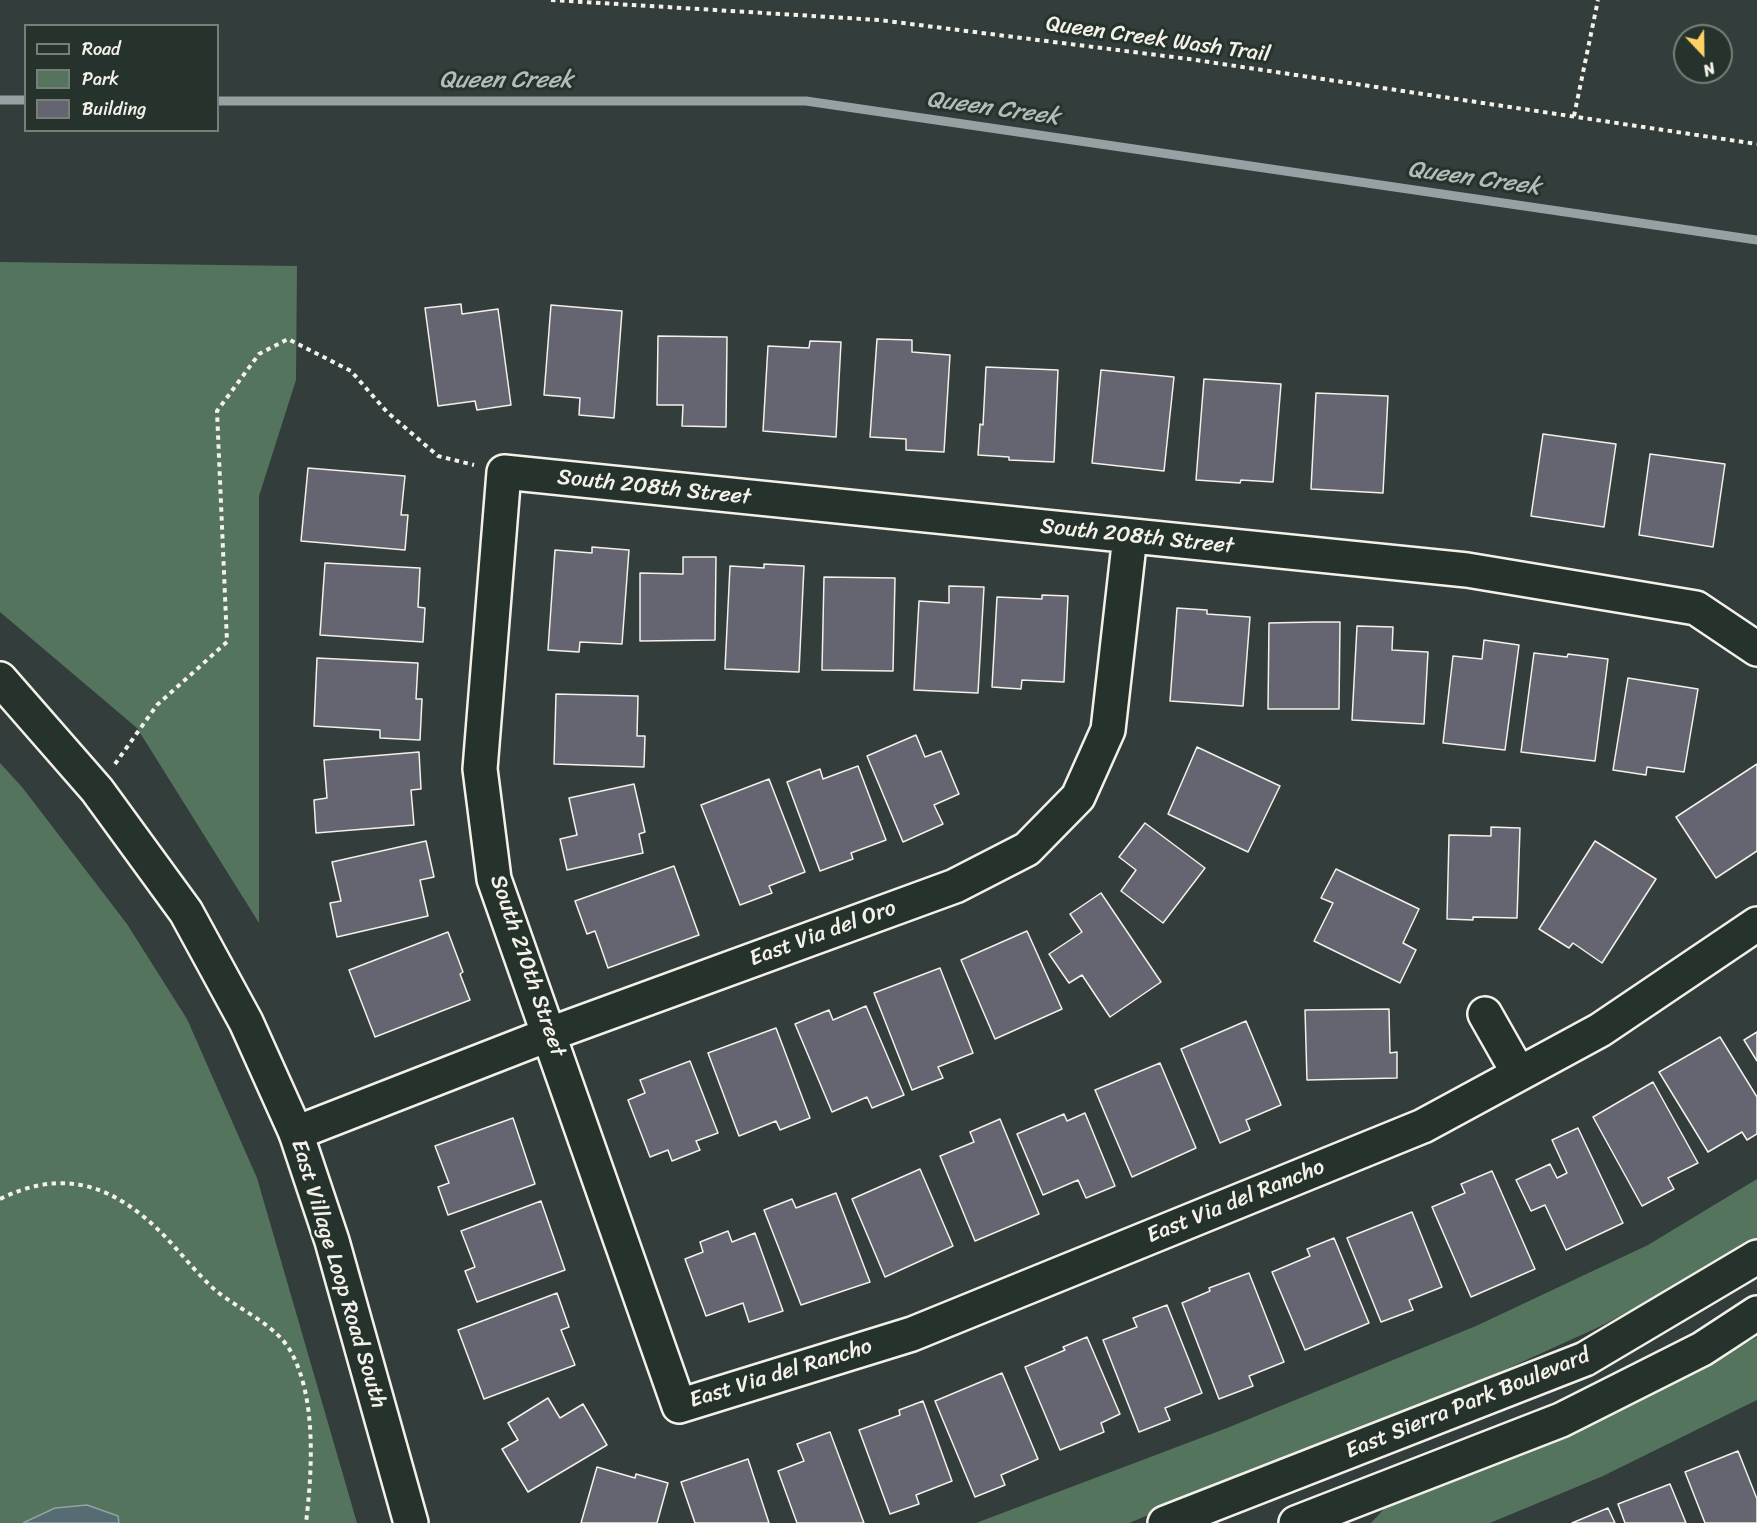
<!DOCTYPE html>
<style>
body{margin:0}
#map{position:relative;width:1757px;height:1523px;overflow:hidden;background:#333d3b;font-family:Sriracha,sans-serif}
canvas{display:block}
.legend{position:absolute;left:24px;top:24px;width:195px;height:108px;box-sizing:border-box;background:#26332d;border:2px solid #787f78;margin:0;padding:8px 10px;list-style:none;font-size:18px;color:#f4f1e8}
.legend li{display:flex;align-items:center;gap:12px;height:30px}
.legend b{width:30px;border:2px solid #787f78}
.north{position:absolute;left:1673px;top:24px;width:60px;height:60px;box-sizing:border-box;background:#26332d;border:2px solid #787f78;border-radius:50%;rotate:158deg;font-size:16px;font-weight:700;line-height:24px;text-align:center;color:#f4f1e8}
.north::after{content:'';display:block;margin:auto;width:21px;height:27px;background:#ffd166;clip-path:polygon(50% 0,100% 100%,50% 72%,0 100%)}
</style>
<div id="map">
<canvas width="1757" height="1523"></canvas>
<ul class="legend">
<li><b style="height:8px;background:#26332d"></b>Road</li>
<li><b style="height:16px;background:#54745e"></b>Park</li>
<li><b style="height:16px;background:#656572"></b>Building</li>
</ul>
<div class="north">N</div>
</div>
<script>
const ctx = document.querySelector('canvas').getContext('2d');
ctx.lineJoin = 'round';
function paint(path, color) { ctx.fillStyle = color; ctx.fill(path, 'evenodd'); }
function trace(path, color, width, dash) { ctx.strokeStyle = color; ctx.lineWidth = width; ctx.lineCap = dash ? 'butt' : 'round'; ctx.setLineDash(dash || []); ctx.stroke(path); }
function label(font, color, halo, rows, align = 'center') {
  ctx.font = font + ' Sriracha,sans-serif'; ctx.lineWidth = 6; ctx.setLineDash([]); ctx.textBaseline = 'middle'; ctx.strokeStyle = halo; ctx.fillStyle = color; for (const [text, x, y, turn = 0] of rows) {
    ctx.save(); ctx.translate(x, y); ctx.rotate((+turn || 0) * Math.PI / 180); ctx.textAlign = isNaN(turn) ? turn : align; if (halo) ctx.strokeText(text, 0, 0); ctx.fillText(text, 0, 0); ctx.restore();
  }
}
paint(new Path2D(`
 M0 262 297 266 296 380 259 496V923L137 728 0 612Z
 M0 763 22 787 127 924 187 1019 257 1178 357 1523H0Z
 M1757 1179V1239L1711 1268 1601 1326 1500 1372 1129 1523H976L1227 1428 1476 1326 1648 1245Z
 M1757 1337V1400L1603 1476 1490 1523H1371L1384 1509 1629 1406Z`), '#54745e');
const water = new Path2D(`
 M87 1505 118 1516 119 1523H23L55 1508Z`);
paint(water, '#556c73');
trace(water, '#95a1a2', 1.5);
trace(new Path2D(`
 M0 100H26
 M218 101H806L1757 240`), '#95a1a2', 9);
const building = new Path2D(`
 M461 304 462 314 498 309 511 405 477 410 475 401 438 406 425 308Z
 M551 305 622 311 614 418 579 415 580 398 544 395Z
 M658 336 727 337 726 427 682 426 683 405H657Z
 M877 339 912 340V352L950 355 944 452 906 450V439L870 437Z
 M810 341 841 342 836 437 763 431 768 346 809 348Z
 M986 367 1058 370 1054 462 1009 460V457L978 455 980 424 983 425Z
 M1101 370 1174 377 1164 471 1092 463Z
 M1204 379 1281 384 1273 482 1241 480 1240 483 1196 480Z
 M1316 393 1388 396 1383 493 1311 489Z
 M1543 434 1616 444 1604 527 1531 516Z
 M1650 454 1725 464 1713 547 1639 535Z
 M308 468 405 476 401 515H408L405 550 301 541Z
 M592 547 629 550 622 644 580 642 579 652 548 650 555 550 592 553Z
 M683 557H716L715 640 640 641V573L683 574Z
 M325 563 420 568 418 607 425 608 423 642 320 635Z
 M764 564 804 566 799 672 725 669 730 566 764 568Z
 M824 577 895 578 893 671 822 670Z
 M949 586 984 587 978 693 914 690 919 601 949 603Z
 M1042 595 1068 596 1064 682 1022 680 1021 689 992 687 997 597 1042 599Z
 M1177 608 1207 610V614L1250 617 1243 706 1170 701Z
 M1316 622H1340L1339 709H1268L1269 623Z
 M1357 626 1393 627 1392 650 1428 652 1424 724 1352 720Z
 M1484 640 1519 645 1505 750 1443 743 1453 656 1482 659Z
 M1534 653 1567 657 1568 654 1608 659 1595 761 1521 752Z
 M317 658 418 663 416 699H422L420 740 380 738V730L314 726Z
 M1628 678 1698 689 1684 772 1647 767 1646 775 1613 770Z
 M556 694 638 696 637 736H645L644 767 554 764Z
 M916 735 925 757 941 751 959 794 934 805 943 824 903 842 867 756Z
 M1197 747 1280 786 1248 852 1168 814Z
 M419 752 421 789 411 790 414 825 316 833 314 800 327 798 324 760Z
 M1757 764V851L1716 878 1676 817Z
 M858 766 886 840 851 853 853 859 820 871 787 782 820 769 823 779Z
 M769 779 805 872 769 886 772 893 740 905 701 805Z
 M634 784 645 832 639 834 643 853 567 870 560 839 577 835 569 798Z
 M1145 823 1205 868 1163 923 1121 891 1136 870 1119 857Z
 M1491 827 1520 828 1517 918 1473 917V920L1447 919 1449 835 1491 836Z
 M426 841 434 877 420 880 428 916 337 937 330 903 341 901 332 862Z
 M1595 841 1656 879 1602 963 1573 943 1569 948 1539 929Z
 M674 866 699 935 608 968 595 931 587 934 575 901Z
 M1336 869 1419 909 1403 943 1416 950 1400 983 1314 941 1333 903 1321 898Z
 M1101 893 1161 982 1110 1017 1082 975 1069 983 1049 954 1082 932 1070 914Z
 M1027 931 1062 1009 995 1039 961 960Z
 M448 932 463 972 460 974 470 1000 375 1037 349 970Z
 M940 968 973 1053 938 1067 943 1078 912 1090 874 993Z
 M866 1006 904 1095 872 1108 867 1097 832 1112 795 1024 829 1010 833 1020Z
 M1389 1009 1390 1053 1397 1052V1078L1307 1080 1305 1010Z
 M1246 1021 1281 1105 1246 1120 1250 1130 1220 1143 1181 1049Z
 M776 1028 810 1118 780 1130 776 1121 739 1136 708 1053Z
 M1757 1032V1061L1744 1040Z
 M1720 1037 1757 1097V1134L1747 1140 1742 1132 1708 1152 1659 1072Z
 M690 1061 718 1133 696 1141 700 1150 672 1161 668 1150 650 1157 628 1100 645 1093 640 1080Z
 M1160 1063 1196 1148 1132 1177 1095 1090Z
 M1653 1082 1698 1163 1668 1178 1674 1189 1642 1206 1593 1117Z
 M1085 1113 1115 1186 1086 1198 1078 1180 1043 1195 1017 1134 1064 1114 1067 1121Z
 M513 1118 535 1184 448 1215 438 1187 449 1183 435 1146Z
 M1000 1119 1039 1214 975 1241 940 1156 974 1142 970 1132Z
 M1578 1128 1623 1223 1566 1250 1545 1205 1531 1211 1516 1180 1550 1164 1557 1178 1567 1173 1552 1140Z
 M920 1169 953 1246 885 1277 852 1199Z
 M1492 1171 1535 1269 1471 1297 1432 1207 1465 1193 1461 1184Z
 M836 1193 870 1282 801 1305 764 1210 792 1199 796 1208Z
 M541 1201 565 1270 477 1302 465 1271 475 1267 461 1231Z
 M1412 1212 1442 1287 1409 1300 1413 1310 1381 1322 1347 1238Z
 M728 1231 732 1242 755 1233 783 1311 749 1322 743 1303 706 1316 685 1259 703 1252 700 1242Z
 M1334 1238 1369 1323 1305 1350 1272 1272 1310 1256 1307 1249Z
 M1249 1273 1284 1362 1249 1376 1253 1386 1219 1399 1182 1303 1210 1291 1209 1288Z
 M557 1293 569 1327 561 1330 575 1365 484 1399 458 1330Z
 M1167 1305 1202 1393 1165 1408 1170 1420 1139 1432 1103 1340 1137 1327 1133 1318Z
 M1087 1337 1120 1414 1101 1423 1104 1432 1060 1450 1025 1367 1065 1350 1063 1347Z
 M1002 1373 1038 1459 1001 1475 1005 1485 975 1497 935 1401Z
 M548 1398 560 1418 583 1404 607 1445 528 1492 502 1449 518 1440 508 1423Z
 M923 1401 952 1481 916 1495 919 1504 890 1514 859 1430 900 1415 899 1410Z
 M830 1432 864 1523H797L778 1471 804 1461 797 1444Z
 M1738 1451 1757 1499V1523H1705L1685 1472Z
 M748 1459 769 1523H695L681 1482Z
 M597 1467 635 1478 636 1474 668 1483 657 1523H581Z
 M1670 1484 1686 1523H1625L1618 1504Z
 M1608 1508 1615 1523H1572Z`);
paint(building, '#656572');
trace(building, '#f4f1e8', 1.5);
const street = new Path2D(`
 M1757 649 1696 608 1467 570 504 472 480 769 494 879 679 1406 912 1334 1423 1126 1600 1030 1757 924
 M1485 1014 1519 1074
 M296 1133 550 1034 955 886 1027 849 1078 797 1108 730 1130 536
 M1165 1523 1585 1359 1757 1257
 M1296 1523 1561 1420 1702 1349 1757 1313`);
const secondary = new Path2D(`
 M0 679 97 790 186 912 246 1022 296 1133 332 1241 411 1523`);
trace(street, '#f4f1e8', 38);
trace(secondary, '#f4f1e8', 38);
trace(new Path2D(`
 M551 0 879 20 1189 59 1757 144
 M1574 116 1598 0
 M115 764 157 705 227 642 217 411 259 354 288 339 351 371 387 412 438 456 474 465
 M0 1199C53 1173 98 1179 144 1217 170 1238 189 1266 214 1289 237 1309 276 1324 291 1352 317 1399 312 1472 306 1523`), '#f4f1e8', 4, [4.5, 4.5]);
trace(street, '#26332d', 33);
trace(secondary, '#26332d', 33);
label('22px', '#f4f1e8', '#26332d', [
 ["Queen Creek Wash Trail",1158,40,8],
 ["South 208th Street",654,488,6],
 ["South 208th Street",1137,537,6],
 ["East Via del Oro",823,934,-20],
 ["South 210th Street",527,966,71],
 ["East Via del Rancho",1236,1202,-22],
 ["East Village Loop Road South",338,1274,73],
 ["East Via del Rancho",781,1374,-17],
 ["East Sierra Park Boulevard",1468,1404,-22]
]);
label('italic 24px', '#b4bcb9', '#26332d', [
 ["Queen Creek",506,81],
 ["Queen Creek",993,109,8],
 ["Queen Creek",1474,179,8]
]);
</script>
